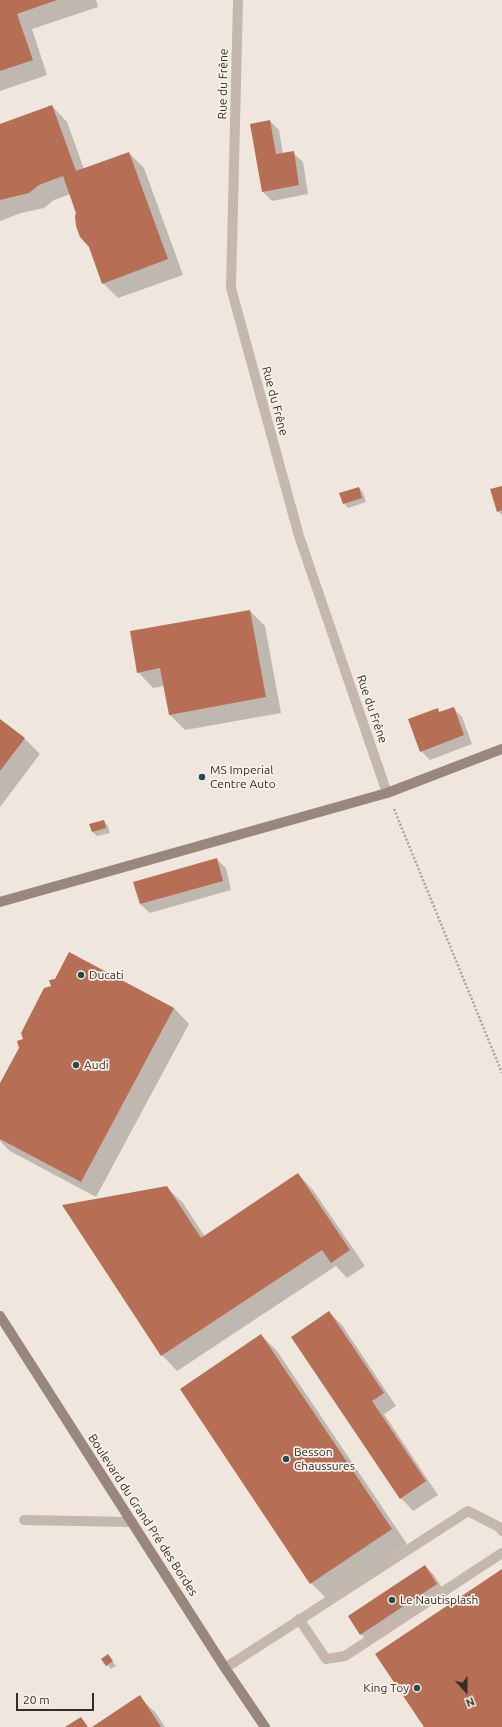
<!DOCTYPE html>
<meta charset="utf-8">
<style>
body{margin:0}
#map{position:relative;width:502px;height:1727px;overflow:hidden;background:#efe7dd;font-family:Ubuntu,sans-serif}
canvas{display:block}
.north{position:absolute;left:446px;top:1671px;width:40px;height:40px;-webkit-text-stroke:3px #f7f1e9;paint-order:stroke;rotate:159deg;font-size:11px;font-weight:700;line-height:16px;text-align:center;color:#342d29}
.north::after{content:'';display:block;margin:auto;width:14px;height:18px;background:#342d29;clip-path:polygon(50% 0,100% 100%,50% 72%,0 100%)}
.scale{position:absolute;left:16px;top:1693px;width:78px;height:18px;box-sizing:border-box;border:2px solid #342d29;border-top:0;padding-left:5px;font-size:12px;line-height:14px;white-space:nowrap;color:#342d29;-webkit-text-stroke:3px #f7f1e9;paint-order:stroke}
</style>
<div id="map">
<canvas width="502" height="1727"></canvas>
<div class="north">N</div>
<div class="scale">20 m</div>
</div>
<script>
const ctx = document.querySelector('canvas').getContext('2d');
ctx.lineJoin = 'round';
function paint(path, color) { ctx.fillStyle = color; ctx.fill(path, 'evenodd'); }
function trace(path, color, width, dash) { ctx.strokeStyle = color; ctx.lineWidth = width; ctx.lineCap = dash ? 'butt' : 'round'; ctx.setLineDash(dash || []); ctx.stroke(path); }
function label(font, color, halo, rows, align = 'center') {
  ctx.font = font + ' Ubuntu,sans-serif'; ctx.lineWidth = 3.5; ctx.setLineDash([]); ctx.textBaseline = 'middle'; ctx.strokeStyle = halo; ctx.fillStyle = color; for (const [text, x, y, turn = 0] of rows) {
    ctx.save(); ctx.translate(x, y); ctx.rotate((+turn || 0) * Math.PI / 180); ctx.textAlign = isNaN(turn) ? turn : align; if (halo) ctx.strokeText(text, 0, 0); ctx.fillText(text, 0, 0); ctx.restore();
  }
}
paint(new Path2D(`
 M0 0H96L98 7 32 29 47 75 0 91Z
 M52 106 67 122 84 169 129 153 144 168 183 275 118 298 103 283 71 194 54 200 44 208 21 213 0 221V125Z
 M270 121 279 130 283 154 293 153 303 162 308 194 272 201 263 192Z
 M502 487V515L498 511Z
 M359 488 363 492 366 502 348 508 344 503Z
 M250 611 265 626 281 713 185 730 170 715 165 686 153 688 138 672Z
 M453 708 462 717 472 744 430 760 421 751 437 710 440 713Z
 M0 720 25 739 40 754 0 807Z
 M104 821 108 826 110 833 97 836 93 832 90 825Z
 M216 859 226 868 231 890 150 913 140 904Z
 M174 1008 189 1024 96 1197 10 1151 0 1141V1085L24 1040Z
 M298 1174 313 1190 365 1266 347 1278 336 1266 177 1371 162 1355 167 1188 183 1203 205 1237Z
 M329 1312 342 1325 396 1406 384 1414 438 1495 413 1511 401 1498Z
 M261 1335 277 1351 407 1544 327 1599 311 1583Z
 M425 1566 434 1575 446 1594 370 1644 361 1634 349 1617Z
 M108 1655 116 1666 111 1669 107 1665Z
 M139 1697 155 1712 165 1727H94Z`), '#0003');
paint(new Path2D(`
 M0 0H57L17 14 33 60 0 71Z
 M52 105 76 171 129 152 168 259 102 284 89 247 80 237 76 226 75 216 76 213 63 176 39 185 29 193 0 200V124Z
 M270 120 276 154 294 151 299 185 262 192 250 124Z
 M502 486V510L497 512 490 489Z
 M359 487 362 498 343 504 339 493Z
 M250 610 266 697 169 715 160 668 137 673 130 631Z
 M454 707 464 735 420 752 408 719 438 708 439 712Z
 M0 719 25 738 0 771Z
 M104 820 106 828 92 832 89 824Z
 M217 858 223 881 140 904 133 882Z
 M69 952 174 1008 81 1182 0 1139V1083L19 1048 17 1041 23 1039 21 1033 44 988 51 986 49 980 55 979Z
 M298 1173 350 1250 331 1263 322 1250 161 1356 62 1205 167 1186 201 1238Z
 M329 1311 384 1393 372 1401 426 1481 400 1499 291 1337Z
 M261 1334 392 1529 310 1584 180 1389Z
 M425 1565 437 1584 360 1635 348 1616Z
 M502 1569V1727H424L375 1654Z
 M108 1654 113 1661 106 1666 101 1659Z
 M140 1695 161 1727H92Z
 M81 1717 88 1727H65Z`), '#b66e54');
trace(new Path2D(`
 M394 809 502 1073`), '#b1a295', 2.5, [2, 2]);
trace(new Path2D(`
 M24 1520 132 1522
 M299 1619 326 1659 345 1656 502 1553
 M225 1668 468 1511 499 1527 502 1531`), '#c5b7ab', 10);
trace(new Path2D(`
 M238 0 231 288 299 536 387 793`), '#c5b7ab', 10);
trace(new Path2D(`
 M0 902 387 793 502 749
 M0 1316 225 1668 265 1727`), '#99877c', 10);
for (const [x, y, r, color] of [
 [202,777,4,"#244c50"],
 [81,975,4,"#244c50"],
 [76,1065,4,"#244c50"],
 [286,1459,4,"#244c50"],
 [392,1600,4,"#244c50"],
 [417,1688,4,"#244c50"]
]) { const dot = new Path2D(); dot.arc(x, y, r, 0, 2 * Math.PI); ctx.fillStyle = color; ctx.fill(dot); trace(dot, '#f7f1e9', 1.5); }
label('12px', '#342d29', '#f7f1e9', [
 ["Rue du Frêne",223,84,-89],
 ["Rue du Frêne",275,401,75],
 ["Rue du Frêne",372,709,71],
 ["Boulevard du Grand Pré des Bordes",143,1515,57]
]);
label('12px', '#342d29', '#f7f1e9', [
 ["MS Imperial",210,770],
 ["Centre Auto",210,784],
 ["Ducati",89,975],
 ["Audi",84,1065],
 ["Besson",294,1452],
 ["Chaussures",294,1466],
 ["Le Nautisplash",400,1600],
 ["King Toy",409,1688,"right"]
], 'left');
</script>
